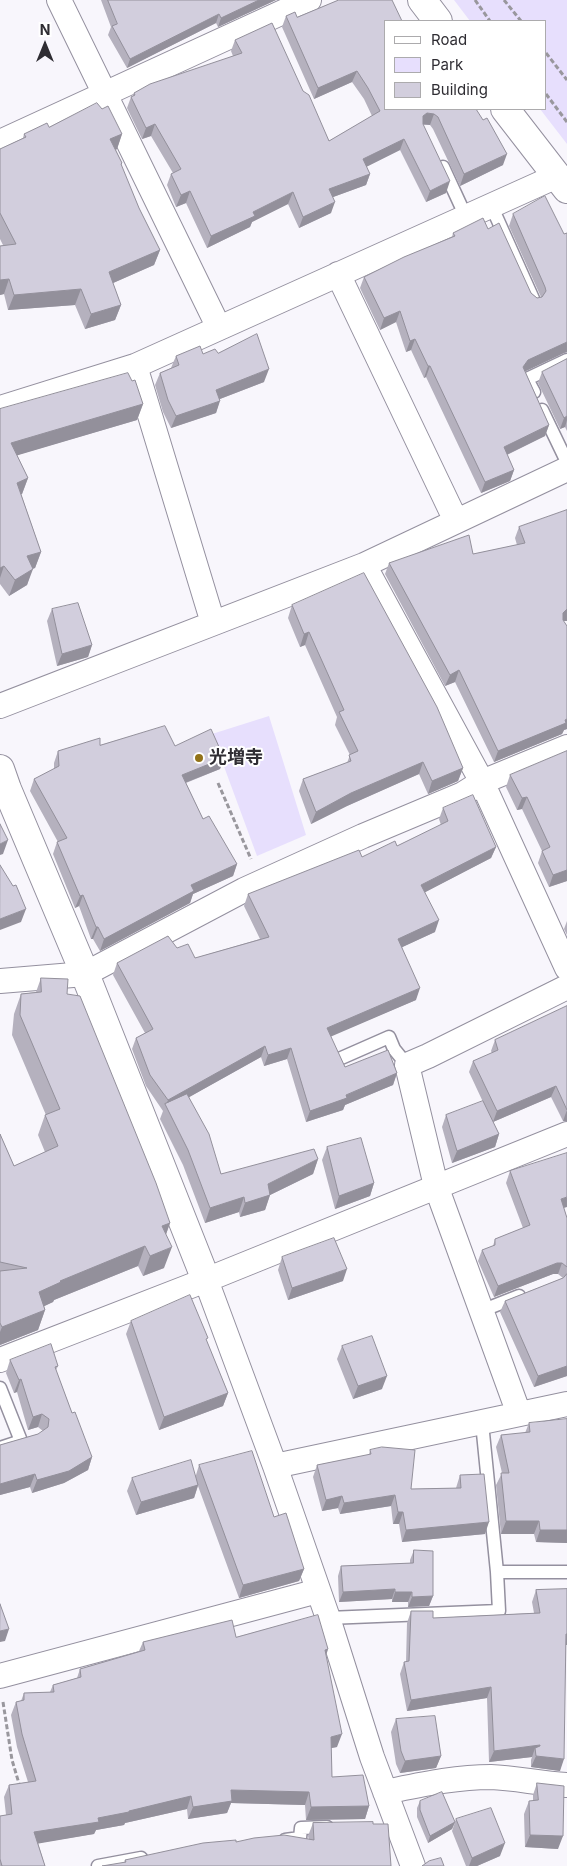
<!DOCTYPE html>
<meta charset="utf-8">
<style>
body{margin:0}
#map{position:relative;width:567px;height:1866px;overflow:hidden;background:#f8f6fc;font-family:Inter,sans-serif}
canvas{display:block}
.legend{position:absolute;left:384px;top:20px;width:162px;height:90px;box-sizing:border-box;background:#fff;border:1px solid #acabad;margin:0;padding:6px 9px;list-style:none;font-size:15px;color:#2f2d33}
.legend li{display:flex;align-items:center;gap:10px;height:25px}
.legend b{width:25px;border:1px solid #acabad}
.north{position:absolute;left:20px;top:20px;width:50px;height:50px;-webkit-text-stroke:4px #fff;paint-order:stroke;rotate:0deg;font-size:14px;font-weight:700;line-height:20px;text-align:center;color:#2f2d33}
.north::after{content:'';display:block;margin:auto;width:18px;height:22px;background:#2f2d33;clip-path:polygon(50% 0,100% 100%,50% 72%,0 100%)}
</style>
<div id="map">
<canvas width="567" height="1866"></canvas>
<ul class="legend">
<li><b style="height:6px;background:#fff"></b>Road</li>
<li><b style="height:14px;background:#e7dffd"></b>Park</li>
<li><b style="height:14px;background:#d2cedd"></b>Building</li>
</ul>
<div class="north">N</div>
</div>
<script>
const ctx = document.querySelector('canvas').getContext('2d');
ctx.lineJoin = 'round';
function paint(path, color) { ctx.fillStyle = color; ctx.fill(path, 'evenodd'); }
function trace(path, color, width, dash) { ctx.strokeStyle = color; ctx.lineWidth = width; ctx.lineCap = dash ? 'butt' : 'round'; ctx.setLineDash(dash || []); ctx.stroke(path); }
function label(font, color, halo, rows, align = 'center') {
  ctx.font = font + ' Inter,"Noto Sans JP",sans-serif'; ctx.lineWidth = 4; ctx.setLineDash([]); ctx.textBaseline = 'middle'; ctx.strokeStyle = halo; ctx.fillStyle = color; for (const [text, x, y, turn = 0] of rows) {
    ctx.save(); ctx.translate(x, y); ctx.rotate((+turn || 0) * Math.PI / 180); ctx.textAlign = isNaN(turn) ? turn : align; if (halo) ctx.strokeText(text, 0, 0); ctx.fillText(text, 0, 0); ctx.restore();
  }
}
paint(new Path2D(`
 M454 0H567V144L540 109H546V21H470Z
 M269 716 306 835 257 856 212 734Z`), '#e7dffd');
const service = new Path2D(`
 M443 167 466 217
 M491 205 534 301
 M534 392 527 379 567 360
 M542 410 567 462
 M339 1059 389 1037 394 1049 407 1065
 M481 1311 519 1296
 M0 1388 21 1441 0 1448
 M497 1572H567
 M328 1618 499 1611 497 1572 482 1423
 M285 1840 300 1838 301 1828 327 1827
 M98 1866 141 1858`);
const minor = new Path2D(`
 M59 0 219 328
 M0 142 309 0
 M338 274 456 521
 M135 366 213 623
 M0 408 135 366 557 176
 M364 565 482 782 567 968
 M0 706 364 565 567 469
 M0 981 85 974 244 890 363 836 463 794 482 782 567 747
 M206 1280 275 1466 328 1618 372 1757 413 1866
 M0 1360 206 1280 567 1134
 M519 1414 436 1186 407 1065 428 1056 567 987
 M275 1466 567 1404
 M0 1676 318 1591
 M385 1792C420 1785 455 1777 491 1777 516 1778 542 1784 567 1785`);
const tertiary = new Path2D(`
 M422 0 438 21
 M505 109 567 189
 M0 769 7 789 85 974 206 1280`);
trace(service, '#94909f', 15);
trace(minor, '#94909f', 26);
trace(tertiary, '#94909f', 30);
trace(new Path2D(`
 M475 0 490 21
 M504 0 521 21
 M546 53 567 80
 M546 94 567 122
 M218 783 251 859
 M3 1702 12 1760 20 1787`), '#99979d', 3, [5, 2.5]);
trace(service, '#fff', 12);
trace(minor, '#fff', 24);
trace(tertiary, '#fff', 28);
paint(new Path2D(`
 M101 0H276L218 27 216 23 127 68 108 35 111 27Z
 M339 0 386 109H476L503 165 460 186 433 129 430 125H423L446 193 426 202 400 150 366 167 370 174 366 185 333 197 331 213 299 228 288 204 252 222 250 227 207 248 186 203 176 207 167 185 171 174 173 173 151 136 142 139 127 108 131 97 133 96 134 93 233 56 231 51 235 40 303 91 329 141 372 116 364 99 352 82 314 99 282 27 286 16 297 17Z
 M49 127 122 134 117 149 116 150 122 163 121 166 139 208 160 250 154 265 113 283 121 305 115 320 85 329 75 305 8 310 4 294 0 295V246L3 245 0 239V149L23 138 24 134Z
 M513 214 564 234 567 233V352L564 353 525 371 549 425 545 436 507 455 514 470 510 481 481 493 426 377 424 378 411 350 406 352 396 322 380 330 360 288 364 277 452 237 453 233 488 229 531 293 537 298 541 297 509 226Z
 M218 353 264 382 220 399 216 413 171 428 163 412 155 385 160 373 171 368 176 356Z
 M567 359V431L565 427 560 429 538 383 542 372Z
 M143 404 137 420 17 455 28 478 22 494H21L41 552 35 568 32 569 27 585 9 596 0 584V409Z
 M567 510V621H563L567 626V729L564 730 562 734 494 762 455 682 445 686 385 574 389 563 473 554 517 545 515 538 519 527Z
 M292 605 463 768 458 781 428 794 419 774 347 806 311 824 299 791 303 779 347 763 350 755 335 725 337 717 305 645 300 647 288 618Z
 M52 609 92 645 88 657 57 666 47 621Z
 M100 745 175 746 224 758 220 769 186 783 203 819 237 864 233 876 193 894 190 903 100 951 93 939H91L79 906 75 908 53 854 57 842H58L30 791 34 779 54 769V763L58 751Z
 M567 751V881L549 887 538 863 542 851 522 809 517 810 506 787 510 775Z
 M443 808 496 847 491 858 425 892 435 932 402 947 416 1000 330 1036 345 1067 397 1073 393 1085 345 1105 343 1110 306 1122 287 1059 264 1066 261 1057 189 1097 221 1174 318 1159 313 1174 270 1195 265 1210 240 1217 239 1212 205 1223 183 1165 160 1119 163 1111 146 1086 132 1049 136 1038 145 1033 113 975 117 963 177 948 195 958 260 939 244 906 248 894 397 846 441 825 439 819Z
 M567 921V935L564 929Z
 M41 978 67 994 170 1223 166 1234 164 1268 143 1276 138 1266 54 1300 53 1302 44 1306 45 1310 38 1330 0 1345V1134L14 1166 45 1152 38 1135 45 1115H46L12 1035 14 1014 21 994 36 992Z
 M567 1006V1121H563L551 1097 493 1122 499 1134 495 1147 452 1163 442 1127 446 1115 483 1102 469 1072 473 1061 492 1053 491 1051 495 1040Z
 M327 1147 374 1183 370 1196 335 1209 322 1160Z
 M510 1171 564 1208 567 1218V1376L534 1387 500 1312 505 1301 563 1278 558 1274H553L494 1297 478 1261 482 1250 493 1246 495 1239 523 1228 506 1183Z
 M282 1257 343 1281 288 1300 278 1270Z
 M131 1321 207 1342 228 1393 223 1406 159 1430 126 1334Z
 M342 1346 382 1389 353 1399 337 1359Z
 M10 1360 58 1366 56 1370 72 1413 92 1457 88 1470 64 1483 32 1493 30 1487 0 1495V1445L38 1434 43 1431 38 1427 28 1430 17 1392 14 1393 6 1373Z
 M529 1423 567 1543 536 1542 534 1534H501L496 1485 502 1473 496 1447 501 1435 525 1433Z
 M370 1450 411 1489 456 1488 460 1475 485 1534 402 1542 399 1524H393L391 1506 340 1514 338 1508 322 1511 313 1477 317 1465 369 1455Z
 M199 1465 274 1517 304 1569 299 1581 239 1598 198 1486 194 1498 136 1515 127 1491 132 1478 196 1475Z
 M414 1550 433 1596 429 1606 408 1607V1602H392V1599L339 1602 338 1576 341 1566 410 1563V1560Z
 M567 1589V1645H566L560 1771 531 1767V1760L532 1757 489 1762 487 1698 407 1711 400 1674 404 1662H406L407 1623 411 1611 433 1618 534 1613 532 1602 536 1590Z
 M236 1637 328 1649 326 1656 337 1747 331 1748 332 1777 369 1806 365 1819 306 1820 305 1805 231 1803 227 1813 188 1819 187 1809 125 1823 124 1825 96 1830 94 1834 38 1843 45 1866H0V1816L6 1815 4 1797 9 1785 28 1782 17 1747 11 1715 16 1702 21 1701 24 1693 50 1692 53 1685 77 1678 80 1669 139 1651 143 1642Z
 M396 1719 441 1756 436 1768 400 1773 396 1764 391 1732Z
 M537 1783 558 1849 525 1847 524 1814 529 1801H533V1795Z
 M420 1801 455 1822 452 1829 428 1843 417 1817V1808Z
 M456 1819 500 1856 477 1866H466L452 1831Z
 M313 1823 391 1866 124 1863 125 1860 236 1842 309 1840 308 1836Z`), '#b5b1be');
paint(new Path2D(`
 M259 0H276L218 27 221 18Z
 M219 14 216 23 127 68 130 59Z
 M357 71 352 82 314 99 318 88Z
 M427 113 434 114 430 125 423 124V116Z
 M155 124 151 136 142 139 146 128Z
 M122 134 117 149 105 154 110 139Z
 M404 139 400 150 358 171 363 159Z
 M507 154 503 165 460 186 464 174Z
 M370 174 366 185 325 200 329 189Z
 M450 181 446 193 426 202 430 191Z
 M190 191 186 203 176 207 181 195Z
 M293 192 288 204 252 222 250 227 207 248 211 236 253 212Z
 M335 202 331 213 299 228 303 217Z
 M160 250 154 265 104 287 109 272Z
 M9 279 4 294 0 295V280Z
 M81 289 75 305 8 310 14 295Z
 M121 305 115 320 85 329 91 314Z
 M400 311 396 322 380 330 384 318Z
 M415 339 411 350 406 352 410 341Z
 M567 342V352L564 353 524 372 523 367 528 360Z
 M428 366H430L426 377 424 378Z
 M269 369 264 382 212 402 216 390Z
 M220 401 216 413 171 428 176 416Z
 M143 404 137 420 5 459 11 443Z
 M567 416V420L565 427 560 429 564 418Z
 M549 425 545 436 500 458 504 447Z
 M514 470 510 481 481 493 485 482Z
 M28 478 22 494 11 499 17 483Z
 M41 552 35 568 21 572 27 556Z
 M4 566 0 578V568Z
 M33 569 27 585 9 596 15 580Z
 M567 609V621H563V613Z
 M309 632 305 645 300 647 304 634Z
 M92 645 88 657 57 666 62 654Z
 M459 670 455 682 445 686 450 675Z
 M567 719V729L564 730 562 734 494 762 498 751Z
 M224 758 220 769 177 786 182 775Z
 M423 762 419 774 347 806 311 824 316 812 351 793Z
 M463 768 458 781 428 794 432 781Z
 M527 797 522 809 517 810 522 798Z
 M8 840 3 854 0 855V844Z
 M496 847 491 858 416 897 421 885Z
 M237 864 233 876 193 894 190 903 100 951 104 939 191 885Z
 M567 870V881L549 887 553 875Z
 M83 895 79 906 75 908 80 896Z
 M26 909 21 922 0 930V919Z
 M439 920 435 932 394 951 398 939Z
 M96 927H98L93 939H91Z
 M420 988 416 1000 323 1040 327 1028Z
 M265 1046 261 1057 168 1109 166 1105 168 1100Z
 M291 1048 287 1059 264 1066 268 1055Z
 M397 1073 393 1085 345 1105 343 1110 306 1122 310 1111Z
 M556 1086 551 1097 493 1122 497 1111Z
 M567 1110V1121H563Z
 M499 1134 495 1147 452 1163 457 1151Z
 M318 1159 313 1174 270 1195 265 1210 240 1217 245 1203 268 1184Z
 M374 1183 370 1196 335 1209 339 1196Z
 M244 1197 239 1212 205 1223 210 1208Z
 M567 1197V1207L557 1210 561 1199Z
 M170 1223 163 1243 162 1226Z
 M145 1246 138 1266 54 1300 53 1302 32 1312 39 1292 60 1281Z
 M172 1247 164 1268 143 1276 150 1256Z
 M557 1263H562L558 1274H553L494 1297 498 1286Z
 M347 1269 343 1281 288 1300 292 1288Z
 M45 1310 38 1330 0 1345V1332L2 1327Z
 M567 1366V1376L534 1387 538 1376Z
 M387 1376 382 1389 353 1399 358 1386Z
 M21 1379 17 1392 14 1393 19 1380Z
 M228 1393 223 1406 159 1430 164 1417Z
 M42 1414 38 1427 28 1430 33 1417Z
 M92 1457 88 1470 64 1483 32 1493 37 1480Z
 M35 1474 30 1487 0 1495V1484Z
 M198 1485 194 1498 136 1515 141 1502Z
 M395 1495 391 1506 340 1514 344 1503Z
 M342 1496 338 1508 322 1511 326 1500Z
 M398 1512H403L399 1524H393Z
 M506 1521H539L534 1534H501Z
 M489 1522 485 1534 402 1542 406 1530Z
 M540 1530H567V1543L536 1542Z
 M304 1569 299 1581 239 1598 243 1585Z
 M395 1589 392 1599 339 1602 343 1592Z
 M395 1592H412L408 1602H392Z
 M433 1596 429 1606 408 1607 412 1597Z
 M9 1629 5 1641 0 1642V1631Z
 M566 1634H567V1645H562Z
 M328 1649 324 1661 325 1650Z
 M491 1687 487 1698 407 1711 411 1700Z
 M342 1734 337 1747 326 1749 331 1737Z
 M540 1745 536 1756 535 1748 532 1757 489 1762 494 1751Z
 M441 1756 436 1768 400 1773 405 1761Z
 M536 1756 564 1759 560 1771 531 1767Z
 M231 1790 309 1792 305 1805 231 1803 227 1813 188 1819 193 1807Z
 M191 1796 187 1809 125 1823 124 1825 96 1830 94 1834 30 1845 34 1832Z
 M369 1806 365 1819 306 1820 311 1807Z
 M455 1822 452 1829 428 1843 430 1836Z
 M530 1835 563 1836 558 1849 525 1847Z
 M505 1843 500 1856 477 1866H469L472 1858Z`), '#93909b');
const building = new Path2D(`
 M108 0H259L221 18 219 14 130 59 112 26 117 24Z
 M339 0H392L402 21H386V109H476L483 120 487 118 507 154 464 174 438 117 434 114 427 113 423 116V124L450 181 430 191 404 139 363 159 370 174 329 189 335 202 303 217 293 192 253 212 255 216 211 236 190 191 181 195 171 174 181 169 155 124 146 128 131 97 135 95 134 93 150 84 242 53 235 40 272 23 303 91 309 95 329 141 380 111 368 88 357 71 318 88 286 16 295 12 297 17Z
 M97 103 102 109 108 106 122 134 110 139 122 163 121 164 139 208 160 250 109 272 121 305 91 314 81 289 14 295 9 279 0 280V246L16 244 0 213V149L26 137 24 134 47 123 49 127Z
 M545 196 564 234 567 233V342L528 360 523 367 549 425 504 447 514 470 485 482 430 366H428L415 339 410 341 400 311 384 318 364 277 404 257 455 236 453 233 483 218 488 229 499 223 531 293 537 298 542 297 546 291 545 287 513 214Z
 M257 334 269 369 216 390 220 401 176 416 168 400 160 373 179 365 176 356 200 346 203 354 215 349 218 353Z
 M567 359V416L564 418 542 372Z
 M128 373 132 381 135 380 143 404 11 443 28 478 17 483 41 552 27 556 33 569 15 580 4 566 0 568V409Z
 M567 510V609L563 613V620L567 626V719L565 720 566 723 498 751 459 670 450 675 389 563 469 535 473 554 525 543 519 527Z
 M364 573 437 707 463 768 432 781 423 762 351 793 316 812 303 779 351 761 349 755 358 751 339 712 344 710 309 632 304 634 292 605Z
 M78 603 92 645 62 654 52 609Z
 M165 726 175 746 211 729 224 758 182 775 203 819 209 816 237 864 191 885 194 891 104 939 98 927H96L83 895 80 896 57 842 67 838 34 779 59 766 58 751 100 738V745Z
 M567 751V870L553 875 542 851 550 847 527 797 522 798 510 775Z
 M473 795 496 847 421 885 439 920 398 939 420 988 327 1028 345 1067 388 1050 397 1073 346 1095 347 1098 310 1111 291 1048 268 1055 265 1046 168 1100 150 1075 136 1038 153 1029 117 963 168 936 177 948 188 944 195 958 269 937 248 894 359 850 362 857 395 841 397 846 448 821 443 808Z
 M0 824 8 840 0 844Z
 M0 865 13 886 16 885 26 909 0 919Z
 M41 978 68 979 67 994 80 996 156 1183 170 1223 162 1226 172 1247 150 1256 145 1246 60 1281 61 1282 39 1292 45 1310 2 1327 0 1323V1271L27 1268 0 1262V1134L14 1166 58 1146 45 1115 60 1109 20 1015 21 994 41 992Z
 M567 1006V1110L556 1086 497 1111 473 1061 498 1050 495 1040Z
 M187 1094 209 1134 221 1174 314 1149 318 1159 268 1184 270 1195 245 1203 244 1197 210 1208 188 1150 165 1104Z
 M483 1101 499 1134 457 1151 446 1115Z
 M361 1138 374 1183 339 1196 327 1147Z
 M567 1153V1197L561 1199 567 1218V1267L562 1263H557L498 1286 482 1250 495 1245V1239L530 1225 510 1171Z
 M334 1238 347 1269 292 1288 282 1257Z
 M567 1274V1366L538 1376 505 1301 563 1278Z
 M190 1295 208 1338 206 1339 228 1393 164 1417 131 1321Z
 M372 1336 387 1376 358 1386 342 1346Z
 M51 1344 58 1366 55 1367 72 1413 75 1412 92 1457 69 1471 37 1480 35 1474 0 1484V1445L38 1434 48 1427 49 1419 42 1414 33 1417 21 1379 19 1380 10 1360Z
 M567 1419V1530H540L539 1521H506L501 1473H509L501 1435 530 1432 529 1423Z
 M382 1447 415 1450 411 1489 461 1488 460 1475 484 1474 489 1522 406 1530 403 1512H398L395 1495 344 1503 342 1496 326 1500 317 1465 371 1454 370 1450Z
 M252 1451 274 1517 286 1513 304 1569 243 1585 199 1465Z
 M191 1460 198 1485 141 1502 132 1478Z
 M414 1550 433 1551V1596L412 1597V1592H395V1589L343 1592 341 1566 413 1563Z
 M567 1589V1634H566L564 1759 536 1756 535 1748 540 1746V1745L494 1751 491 1687 411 1700 404 1662 409 1661 411 1611H433V1618L540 1613 536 1590Z
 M0 1604 9 1629 0 1631Z
 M318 1615 328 1649 325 1650 342 1734 331 1737 332 1777 363 1775 369 1806 311 1807 309 1792 231 1790 232 1801 193 1807 191 1796 129 1811V1812L98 1818 99 1822 34 1832 45 1866H2L0 1859V1816L12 1814 9 1785 36 1781 22 1734 16 1702 24 1700V1693L54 1692 53 1685 81 1677 80 1669 145 1650 143 1642 232 1620 236 1637Z
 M435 1716 441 1756 405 1761 401 1751 396 1719Z
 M537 1783 564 1786 563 1836 530 1835 529 1801 538 1800Z
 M442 1792 455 1822 430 1836 420 1810V1801Z
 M491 1808 505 1843 472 1858 456 1819Z
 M373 1822V1824H388L391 1866H102L126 1862 125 1860 203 1843 236 1840V1842L254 1838 284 1835 314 1840 313 1823Z
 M441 1858 444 1866H422L429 1861Z`);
paint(building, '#d2cedd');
trace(building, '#93909b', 1);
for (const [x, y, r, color] of [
 [199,758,5,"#927219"]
]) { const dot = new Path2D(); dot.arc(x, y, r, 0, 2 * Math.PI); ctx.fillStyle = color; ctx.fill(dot); trace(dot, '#fff', 2); }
label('bold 18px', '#2f2d33', '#fff', [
 ["光増寺",209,758]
], 'left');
</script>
